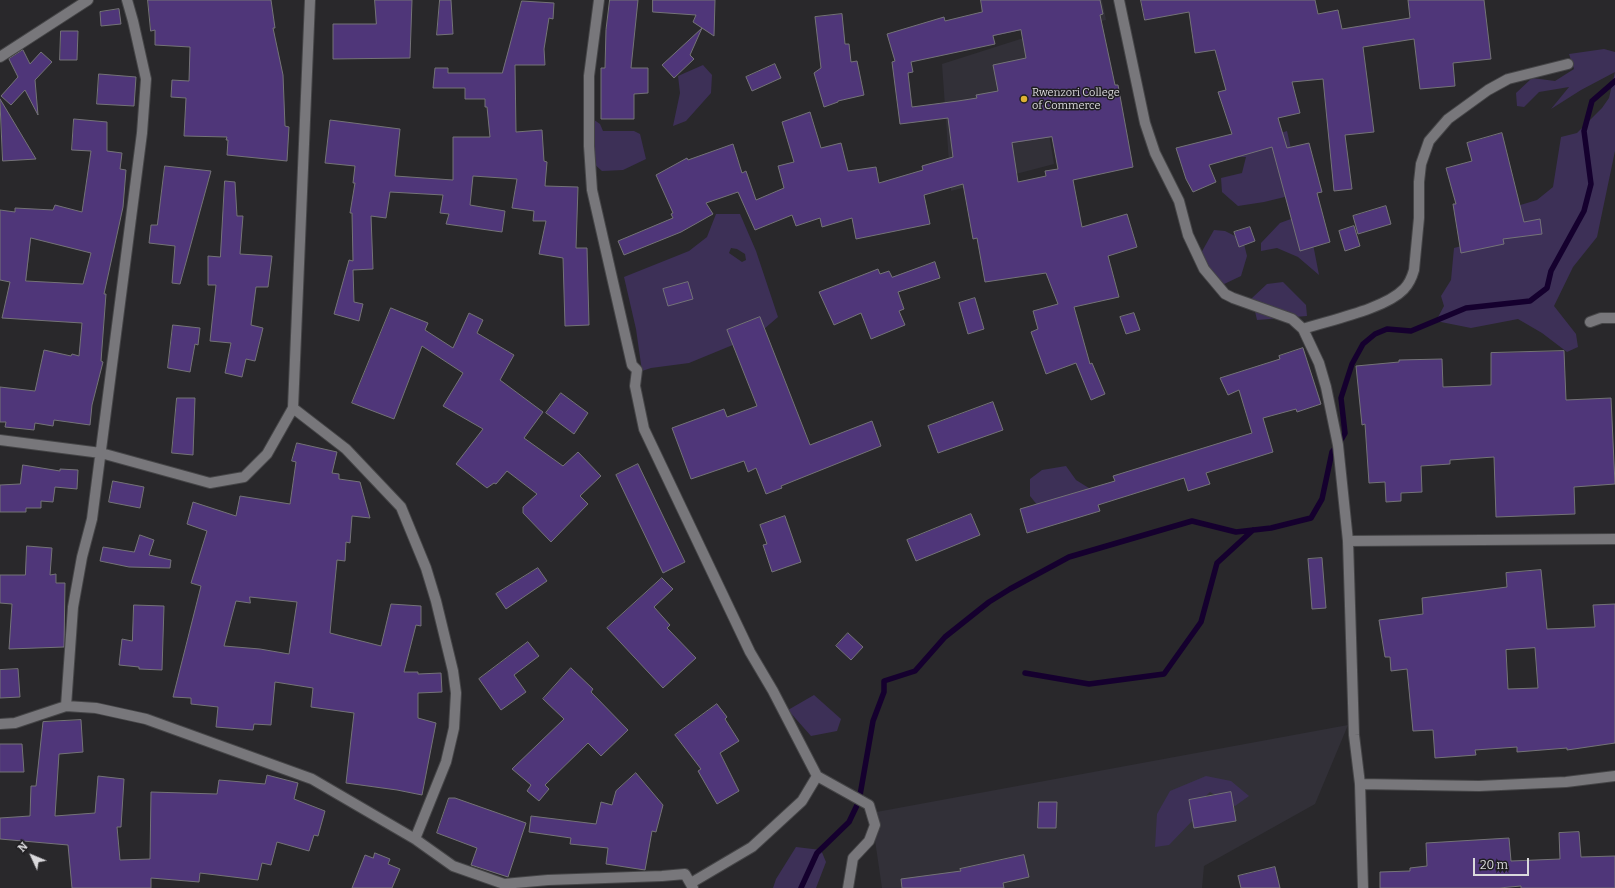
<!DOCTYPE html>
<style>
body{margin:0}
#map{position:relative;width:1615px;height:888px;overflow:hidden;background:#29282b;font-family:Bitter,serif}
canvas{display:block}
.north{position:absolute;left:12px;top:836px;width:40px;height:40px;-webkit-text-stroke:3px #1f1e21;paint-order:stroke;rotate:314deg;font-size:11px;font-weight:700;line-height:16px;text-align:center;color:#dad9dc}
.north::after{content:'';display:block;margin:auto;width:14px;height:18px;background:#dad9dc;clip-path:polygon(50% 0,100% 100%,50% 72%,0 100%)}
.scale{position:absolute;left:1473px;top:858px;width:56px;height:18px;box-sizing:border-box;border:2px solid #dad9dc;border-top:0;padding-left:5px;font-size:12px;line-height:14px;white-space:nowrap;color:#dad9dc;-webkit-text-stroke:3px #1f1e21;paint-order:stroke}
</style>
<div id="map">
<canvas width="1615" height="888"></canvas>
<div class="north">N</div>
<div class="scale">20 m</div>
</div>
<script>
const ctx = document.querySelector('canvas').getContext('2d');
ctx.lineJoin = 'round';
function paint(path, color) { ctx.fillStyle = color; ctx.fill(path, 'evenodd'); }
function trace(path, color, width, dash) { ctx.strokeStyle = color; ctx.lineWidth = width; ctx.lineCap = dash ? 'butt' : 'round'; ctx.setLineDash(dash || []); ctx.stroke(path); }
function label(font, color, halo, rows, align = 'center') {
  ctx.font = font + ' Bitter,serif'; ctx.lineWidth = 3; ctx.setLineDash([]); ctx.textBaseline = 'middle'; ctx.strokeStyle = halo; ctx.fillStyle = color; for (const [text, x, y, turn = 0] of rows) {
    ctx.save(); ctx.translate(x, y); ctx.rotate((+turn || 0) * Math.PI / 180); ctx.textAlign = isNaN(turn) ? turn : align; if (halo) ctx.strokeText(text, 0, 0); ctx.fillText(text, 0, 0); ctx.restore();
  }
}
paint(new Path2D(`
 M1028 0H1102L1106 20 1033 35 1054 164 951 191 942 64 1033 35Z
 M1348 725 1315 804 1204 866 1202 888H882L871 813Z`), '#323038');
paint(new Path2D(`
 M1604 49 1615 52V151L1597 237 1573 267 1554 306 1576 334 1578 347 1567 352 1542 333 1518 319 1471 328 1436 321 1444 306 1441 296 1451 280 1454 248 1500 236 1497 212 1537 200 1553 187 1561 137 1577 133 1602 108 1609 98 1615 72 1581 90 1551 109 1569 87 1539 92 1524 107 1517 106 1516 93 1532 78 1555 81 1574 69 1569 54Z
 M703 65 712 75 711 93 686 121 673 126 680 93 678 76Z
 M590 117 600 124 603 131H634L640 134 646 159 623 170 602 171 592 162Z
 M1287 131 1301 193 1264 202 1238 206 1222 192 1221 178 1242 173 1246 157H1231L1232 149Z
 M1307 213 1319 275 1298 257 1277 248 1261 251V243L1280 223Z
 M716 214H740L756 251 778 317 757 335 689 363 651 368 642 371 636 329 624 277 689 251 707 237ZM731 248 737 249 745 254 746 260 742 262 729 253Z
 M1214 230 1225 231 1243 240 1247 256 1241 276 1220 286 1196 262Z
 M1283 282 1306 305 1307 316 1257 320 1252 298 1267 284Z
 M1066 466 1076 480 1092 490 1038 506 1030 496V479L1042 470Z
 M814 695 841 719 837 731 811 736 788 710Z
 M1206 776 1231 781 1249 796 1235 806 1210 792 1192 809 1194 819 1169 845 1155 847 1157 814 1170 791Z
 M796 847 821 850 826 862 816 888H773L776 879Z`), '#3d3057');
trace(new Path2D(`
 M1025 673 1089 684 1164 674 1201 622 1217 563 1253 530
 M801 888 817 853 849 822 859 801 873 721 884 692V681L915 671 945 637 989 602 1010 589 1069 557 1192 521 1236 532 1271 528 1311 518 1322 499 1332 452 1338 445 1345 433 1341 398 1352 364 1363 344 1375 334 1387 329 1411 331 1466 308 1530 301 1547 288 1551 271 1584 211 1591 184 1584 131 1592 101 1615 81`), '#15002e', 5.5);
const building = new Path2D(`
 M148 0H271L275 28H273L283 75 285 126 289 127 287 161 227 155 228 140H226L227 137 184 136 186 98 171 97 172 80 189 81 190 47 155 45V30L151 31Z
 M375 0H412L410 58 333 59V24H376Z
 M440 0H451L453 34 437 35Z
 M610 0H638L631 68H648V93L634 94V119H601V68H605L606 30Z
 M653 0H715L714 36 702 28 690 55 694 59 674 78 662 65 702 28 693 22 696 15 653 12Z
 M981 0H1100L1103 14 1100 15 1115 85H1118L1133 167 1073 180 1082 227 1127 214 1137 247 1108 256 1119 297 1074 307 1090 364 1092 363 1105 394 1091 400 1076 363 1046 374 1031 332 1038 329 1033 311 1058 304 1046 273 985 282 977 238 973 239 963 184 924 195 930 224 856 239 852 218 822 227 820 218 796 226 792 215 755 230 738 192 706 203 713 214 681 232 624 255 618 241 673 218 671 214 673 213 656 175 687 158 688 160 733 144 742 173 746 171 756 200 784 188 778 166 794 162 782 122 810 112 821 148 841 143 848 171 876 167 879 183 923 170 922 166 953 157 948 118 900 124 892 62 895 61 887 34 944 17 945 21 982 12ZM1021 30 1026 58 993 65 998 91 976 95 977 98 958 101 912 107 908 73 913 72 911 62 995 44 993 36ZM1052 137 1058 169 1045 171 1046 176 1018 182 1012 143Z
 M1141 0H1315L1318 14 1338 10 1342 29 1410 18 1408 0H1484L1491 59 1453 63 1455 86 1420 89 1414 39 1363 47 1374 132 1345 135 1352 189 1334 191 1323 79 1292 82 1300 113 1278 118 1287 148 1309 143 1322 192 1317 193 1330 242 1300 251 1272 147 1209 165 1216 182 1193 192 1186 179 1176 148 1232 134 1218 92 1226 90 1215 50 1195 53 1189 12 1145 20Z
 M522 1 554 3 553 19 549 18 544 49 545 65H515L516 132 542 130 544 161 547 162 545 186 578 187 576 248H587L589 325 565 326 563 258 539 254 546 221H533L534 211 512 208 517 179 473 176 470 205 505 211 502 232 446 224 449 214 440 213 443 195 390 192 386 218 371 216 373 269 353 270 354 302 363 304 359 321 334 314 349 260 353 261 352 213H350L355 183H353L355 166 325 163 330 120 400 129 395 176 453 180V137H490L487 107H485V99H465V88H433L435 68H448V73H502Z
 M119 9 121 24 101 26 100 12Z
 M842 14 845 44H849L851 62 857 61 864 95 838 101V102L824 107 814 73 821 68 815 17Z
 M61 31H78L77 60H60Z
 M23 50 30 64 41 52 52 62 35 80 38 115 25 90 11 105 1 96 18 77 9 59Z
 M775 64 781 78 752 91 746 77Z
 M99 74 136 77 134 106 97 104Z
 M0 99 36 159 3 161Z
 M74 119 107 122V151L122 153 120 169 126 170 123 207 104 294H106L101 361 103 362 92 405 90 425 54 420 53 426 35 423 34 430 5 427 6 422H0V387L35 391 44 350 71 356 72 354 79 356 82 323 2 318 10 282 0 280V210L15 212V208L53 210 55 205 82 212 91 151 72 150ZM31 238 91 253 83 284 26 281Z
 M1502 133 1524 222 1540 219 1542 234 1503 239 1504 244 1461 253 1453 204H1456L1446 168 1472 161 1467 143Z
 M165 166 211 171 180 284 172 283 175 246 149 243 151 225H157Z
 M225 181 235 182 237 216H243L240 254 272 256 268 287H256L251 325 263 328 255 361 246 359 242 377 225 373 231 343 210 341 216 285H208V256L220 257Z
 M1386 206 1391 224 1358 234 1353 216Z
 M1354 226 1360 246 1345 251 1339 231Z
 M1250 227 1255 241 1239 247 1234 232Z
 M935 262 940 278 898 292 904 309 899 311 905 325 871 339 861 313 834 325 819 292 878 269 880 274 889 271 892 277Z
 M688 282 693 299 668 306 663 289Z
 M975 298 984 329 968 334 959 303Z
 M391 308 428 323 425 330 453 348 469 313 483 320 477 333 514 355 500 380 543 412 524 438 563 466 578 452 601 476 580 496 588 504 551 542 523 513V507L537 494 507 471 496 484 494 483 487 488 456 464 483 429 443 406 463 373 422 346 394 419 352 403Z
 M1134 313 1140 330 1126 334 1120 317Z
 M760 317 810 445 872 421 881 446 781 486 782 488 766 494 756 468 748 472 744 461 691 479 672 428 724 409 727 417 757 406 727 330Z
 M173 325 200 328 198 345 195 344 190 372 168 368Z
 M1303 348 1321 404 1297 412 1296 409 1263 418 1273 452 1206 473 1210 484 1188 491 1184 478 1098 505 1100 511 1027 533 1020 509 1115 481 1113 476 1252 433 1239 390 1228 395 1220 378 1280 359 1279 356Z
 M1564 351 1566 400 1611 398 1615 484 1574 487 1575 514 1496 517 1494 457 1450 460V464L1421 466 1422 492 1401 493V501L1386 502 1385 482 1369 483 1365 424 1362 425 1356 366 1399 362V360L1442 359 1443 387 1491 385V353Z
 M561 393 588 413 574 434 546 413Z
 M177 398H195L193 455 172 453Z
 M993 402 1003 430 938 453 928 426Z
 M297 443 337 452 332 473 339 474V479L360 482 370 518 352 516 350 543 346 542 345 561 337 560 330 633 381 646 391 604 421 606V626L416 625 404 672H418V674L441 673 442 692 418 693V718L436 723 422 795 397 790 346 783 354 713 311 707 313 688 275 682 271 725 254 724 253 730 216 727 218 707 191 704V698L173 697 201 586 191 583 207 531 187 524 193 502 236 516 240 496 290 504 296 462 292 461ZM250 597 297 602 289 654 260 649 224 646 236 601 250 603Z
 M638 464 685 562 663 573 616 475Z
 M23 465 60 471V469L78 470 77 489 55 487 53 502 41 501V508H26V512H0V485L20 484Z
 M113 481 144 487 140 508 109 502Z
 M971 514 980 535 916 561 907 540Z
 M785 516 801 562 772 572 763 545 767 544 760 525Z
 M140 535 154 540 149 555 171 560 170 568 129 567 100 561 103 547 134 552Z
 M27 546 52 548 50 575 56 574V583H65L64 647 9 649 12 604 0 603V575H25Z
 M1322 558 1326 608 1312 609 1308 559Z
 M538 568 547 581 506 609 496 594Z
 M1541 570 1547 629 1595 627 1593 605 1615 604V743L1567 750V748L1517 752V747L1475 750 1476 755 1435 758 1433 730 1413 731 1407 669 1391 671 1390 657H1385L1379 620 1423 614 1422 598 1507 587 1506 573ZM1535 648 1538 688 1508 689 1506 650Z
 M662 578 673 589 654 607 670 625 667 628 696 658 663 688 607 628Z
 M134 605 164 606 162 670 139 669V667L119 665 122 639 132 641Z
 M848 633 863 647 851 660 836 646Z
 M528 642 539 656 514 675 526 692 501 710 479 679Z
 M571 668 593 689 591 692 628 730 601 756 588 743 545 785 549 789 539 801 527 791 531 785 512 769 564 719 543 699Z
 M18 669 20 697 0 698V670Z
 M717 704 727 717 725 719 739 741 720 753 739 791 717 804 698 771 701 769 675 735Z
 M81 720 83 752 59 754 55 816 95 813 98 776 124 779 121 827H117L120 860 150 859 151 792 217 794 219 780 265 784 267 775 298 783 294 799 325 811 318 836 314 835 309 851 277 842 271 865 262 863 258 880 200 873 199 882 151 878V888H72L68 845 0 839V818L30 816 31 786H36L43 722Z
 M0 744H22L24 772H0Z
 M636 773 663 805 656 832 652 831 645 870 606 864 608 848 570 844 571 838 529 832 531 816 596 824 601 802 612 805 616 791Z
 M1231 792 1236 821 1194 828 1189 800Z
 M449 798H455L526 823 508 877 471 865 477 848 437 833Z
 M1039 802H1057L1056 828H1038Z
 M1579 832 1581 857 1615 856V888H1521V886L1499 888H1380V872L1410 871V868L1427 866 1426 843 1509 838 1511 861 1560 859 1559 833Z
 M375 853 390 859 388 864 400 869 392 888H352L365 855 373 858Z
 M1024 855 1029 877 1003 883 1004 888H902L901 879 961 871 960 869Z
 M1275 867 1280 888H1241L1238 876Z`);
paint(building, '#4f3679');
trace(building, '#747377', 1);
const minor = new Path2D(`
 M599 0 589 76V146L592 190 632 365 637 370 635 386 644 429 750 652 773 691 817 776 869 805 875 825 869 841 853 858 848 888
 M1119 0 1145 123 1155 153 1179 201 1188 235 1204 269 1225 294 1233 298 1292 319 1303 329 1319 363 1326 387 1338 445 1348 541 1354 735 1360 784 1363 888
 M0 57 88 0
 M1590 322 1601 318H1615
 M1303 329C1330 320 1385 309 1404 289 1409 284 1412 277 1414 270L1419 218V182L1421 164 1429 141 1448 119 1488 90 1508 79 1568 64
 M293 408 346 449 401 507 426 568 436 601 453 671 456 693 454 728 446 762 415 839
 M0 440 101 453 210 483 244 477 267 454 293 408 310 0
 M1348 541 1615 539
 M66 706 73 607 82 557 92 519 142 133 146 79 133 21 127 0
 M0 724 15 723 66 706 96 708 146 719 312 779 415 839 453 866 504 884 548 880 662 876 685 874 693 888
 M1360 784 1479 786 1566 782 1615 776
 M691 883 752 847 802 801 817 776`);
trace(minor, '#454547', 12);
trace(minor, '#78777b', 10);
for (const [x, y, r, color] of [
 [1024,99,4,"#deb133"]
]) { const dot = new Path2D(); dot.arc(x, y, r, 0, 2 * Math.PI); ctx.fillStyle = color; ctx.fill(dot); trace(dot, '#1f1e21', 1.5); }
label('11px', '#dad9dc', '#1f1e21', [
 ["Rwenzori College",1032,93],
 ["of Commerce",1032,106]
], 'left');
</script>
